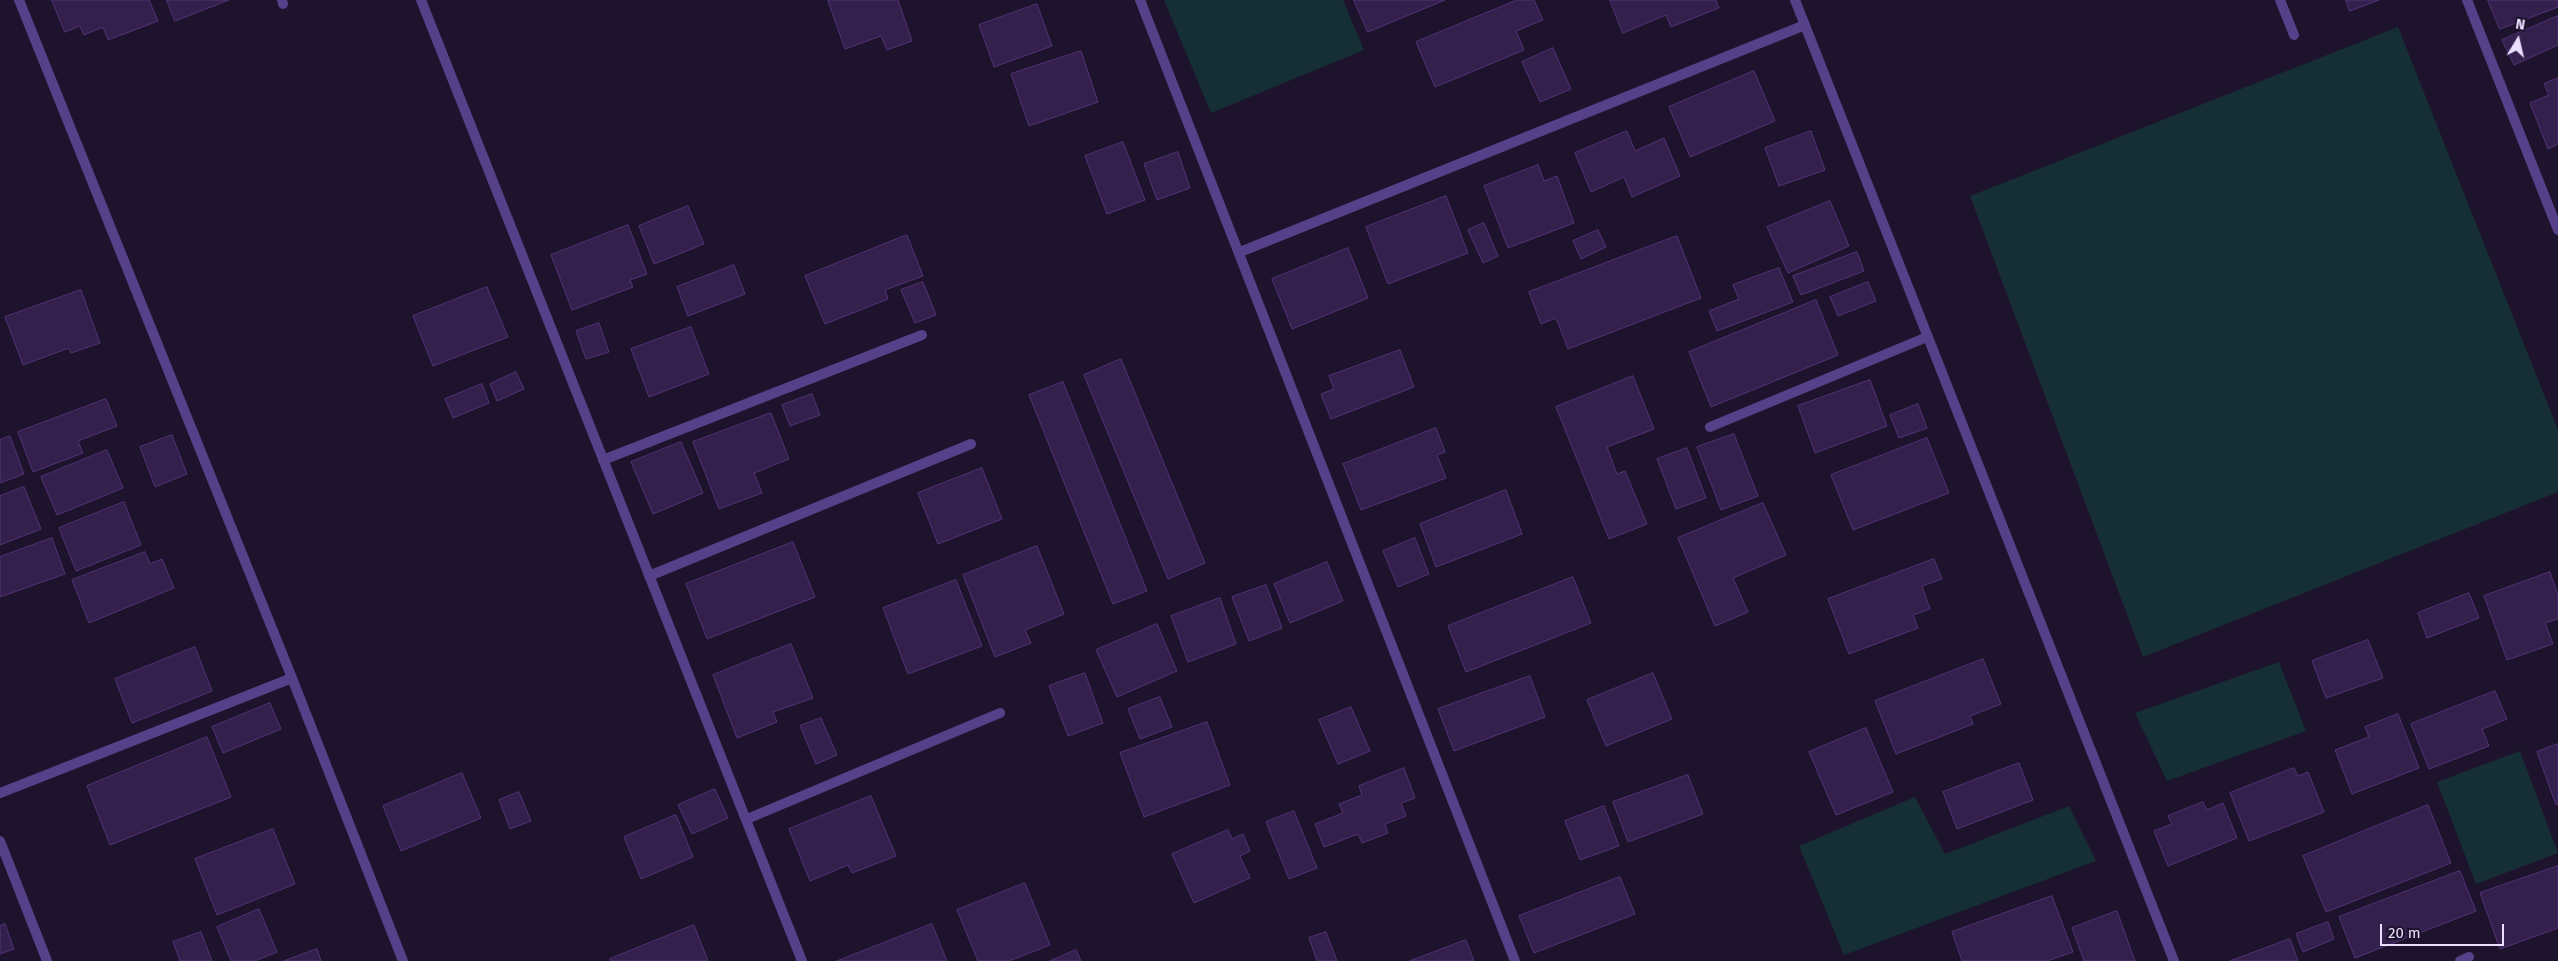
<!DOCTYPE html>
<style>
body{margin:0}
#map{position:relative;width:2558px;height:961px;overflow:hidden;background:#1e132c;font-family:"Fira Sans",sans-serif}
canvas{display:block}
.north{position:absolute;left:2493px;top:15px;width:50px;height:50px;-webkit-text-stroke:4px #1e132c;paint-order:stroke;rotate:9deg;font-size:14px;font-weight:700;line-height:20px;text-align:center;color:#ebdffe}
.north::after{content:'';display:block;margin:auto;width:18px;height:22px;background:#ebdffe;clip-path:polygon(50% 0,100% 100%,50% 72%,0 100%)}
.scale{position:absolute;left:2380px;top:924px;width:124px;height:22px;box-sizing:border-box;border:2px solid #ebdffe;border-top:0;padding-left:6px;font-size:15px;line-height:18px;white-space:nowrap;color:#ebdffe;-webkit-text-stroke:4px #1e132c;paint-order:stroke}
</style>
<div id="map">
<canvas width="2558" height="961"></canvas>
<div class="north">N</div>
<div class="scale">20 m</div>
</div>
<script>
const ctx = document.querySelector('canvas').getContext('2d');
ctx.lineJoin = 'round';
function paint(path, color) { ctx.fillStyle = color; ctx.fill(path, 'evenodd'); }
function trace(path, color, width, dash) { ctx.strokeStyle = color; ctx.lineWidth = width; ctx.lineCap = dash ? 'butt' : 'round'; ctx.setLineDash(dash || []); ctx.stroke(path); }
paint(new Path2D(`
 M1164 0H1343L1364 50 1211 113Z
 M2398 27 2558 430V492L2143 657 1970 196Z
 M2279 662 2306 731 2167 781 2135 713Z
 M2520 751 2558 853 2476 884 2437 782Z
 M1915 797 1945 854 2069 806 2096 861 1844 955 1799 846Z`), '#162f36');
const building = new Path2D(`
 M52 0H149L158 21 108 40 103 27 84 35 80 26 65 32Z
 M167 0H229L175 21Z
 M832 0H898L912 41 887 50 881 36 845 49 828 1Z
 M1354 0H1445L1368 32Z
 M1517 0H1534L1543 20 1516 31 1524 50 1435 87 1416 42Z
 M1610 0H1716L1719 8 1671 27 1666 15 1623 33Z
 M2346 0H2379L2350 11Z
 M2488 0H2558V7L2500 29Z
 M1037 4 1052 46 994 67 979 25Z
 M2558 16V45L2514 65 2502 40Z
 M1553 48 1571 89 1540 102 1522 62Z
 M1081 51 1098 102 1029 126 1011 74Z
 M1754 71 1775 121 1690 157 1669 107Z
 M2558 78V144L2548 149 2530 103 2549 95 2544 84Z
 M1627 131 1635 151 1664 138 1680 176 1632 197 1624 177 1591 192 1575 153Z
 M1811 131 1825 170 1779 186 1765 148Z
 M1123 142 1145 200 1107 214 1085 156Z
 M1178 152 1190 188 1157 200 1144 164Z
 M1538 165 1544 181 1557 176 1574 223 1508 248 1484 186Z
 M1446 196 1468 253 1388 284 1366 227Z
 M1830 201 1849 246 1788 273 1767 227Z
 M688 206 704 244 654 264 639 226Z
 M1484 223 1498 256 1483 263 1468 230Z
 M628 225 647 274 630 280 633 287 572 310 551 255Z
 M1598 230 1606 247 1581 259 1573 241Z
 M907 235 923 276 885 290 888 299 825 324 805 276Z
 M1677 236 1701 298 1568 349 1556 318 1541 324 1529 292Z
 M1348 248 1368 298 1292 329 1272 279Z
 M1857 252 1864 271 1801 295 1793 276Z
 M734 265 745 294 688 316 677 287Z
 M1779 268 1793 302 1717 331 1709 311 1739 299 1733 285Z
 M923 282 936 315 915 323 901 290Z
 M1868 282 1876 301 1838 316 1830 297Z
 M487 287 508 337 433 366 413 316Z
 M81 290 100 343 71 353 69 348 23 365 5 317Z
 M1816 300 1838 355 1711 407 1689 352Z
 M599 323 609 352 586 359 576 331Z
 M691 327 709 374 649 397 631 349Z
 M1400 350 1414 387 1331 419 1321 394 1334 389 1329 376Z
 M1121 359 1205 563 1168 579 1084 375Z
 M516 372 524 389 497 401 490 384Z
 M1633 376 1654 429 1607 447 1617 474 1625 471 1647 524 1609 539 1556 407Z
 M1870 380 1887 426 1815 453 1798 406Z
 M1063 382 1147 591 1113 604 1029 395Z
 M482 384 489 403 453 418 445 399Z
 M812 394 820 415 790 426 782 405Z
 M106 399 117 426 78 441 83 453 33 472 18 432Z
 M1918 404 1927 428 1899 438 1890 415Z
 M771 413 789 459 754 473 762 493 719 509 693 442Z
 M1436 428 1445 452 1437 455 1446 478 1361 510 1343 464Z
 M1734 434 1758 496 1721 510 1697 447Z
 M172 435 187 474 155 487 140 447Z
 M10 436 24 474 0 483V440Z
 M1927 438 1949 493 1853 530 1831 475Z
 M681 442 703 493 653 514 631 462Z
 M1687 448 1706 498 1676 509 1657 459Z
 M107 450 123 488 57 515 41 477Z
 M982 468 1002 519 938 544 918 493Z
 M24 487 41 529 0 545V496Z
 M1506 490 1522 534 1436 567 1420 524Z
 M124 502 141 545 76 571 59 528Z
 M1763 503 1786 555 1733 578 1748 612 1715 626 1678 538Z
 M52 538 65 574 0 597V557Z
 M1415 538 1429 574 1398 587 1383 551Z
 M793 542 815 597 707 639 686 584Z
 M1037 546 1064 614 1025 630 1031 643 995 657 963 575Z
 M145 552 150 564 162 559 174 588 89 623 72 580Z
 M1934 559 1942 579 1922 586 1930 609 1913 615 1918 628 1849 654 1828 599Z
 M1327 562 1343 601 1290 623 1274 584Z
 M2550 572 2558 595V619L2545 623 2553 644 2507 660 2484 596Z
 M1573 577 1591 623 1466 672 1448 626Z
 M956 580 982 646 908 674 883 608Z
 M1266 585 1282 628 1249 641 1232 597Z
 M2469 593 2479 618 2427 638 2418 613Z
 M1220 598 1236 644 1188 662 1171 616Z
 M1157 624 1177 671 1117 697 1096 650Z
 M2368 640 2383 678 2326 698 2312 661Z
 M791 644 813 698 773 712 777 722 737 738 713 675Z
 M195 647 212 691 132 723 115 679Z
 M1983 659 2001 704 1970 716 1973 724 1896 754 1875 701Z
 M1085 673 1103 723 1068 736 1049 686Z
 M1653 673 1672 719 1606 746 1587 700Z
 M1530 676 1545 717 1454 751 1438 709Z
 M2495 691 2507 719 2482 729 2489 746 2429 769 2411 724Z
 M1160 697 1172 727 1140 739 1128 709Z
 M270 703 281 729 223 753 212 727Z
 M1351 707 1370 751 1338 764 1319 720Z
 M2398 714 2419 768 2352 794 2335 750 2369 737 2365 727Z
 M821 718 837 755 816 764 800 726Z
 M1207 722 1230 785 1144 817 1120 753Z
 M1866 728 1893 792 1836 815 1809 752Z
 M207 737 231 797 110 845 87 786Z
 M2558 744V804L2556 805 2537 752Z
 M2019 763 2033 800 1957 829 1943 792Z
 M1404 768 1415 798 1401 803 1406 816 1385 824 1388 833 1362 843 1358 834 1324 847 1315 824 1343 813 1339 804 1362 795 1359 786Z
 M2294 768 2298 776 2308 772 2324 812 2249 841 2230 793Z
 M462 773 481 818 401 851 383 806Z
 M1688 775 1703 814 1628 842 1613 802Z
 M715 789 728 818 692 834 678 805Z
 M519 792 531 821 510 829 499 800Z
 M871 796 896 856 852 873 848 865 810 881 789 829Z
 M2203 802 2207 810 2223 803 2237 838 2168 866 2154 831 2172 824 2168 816Z
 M2428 805 2451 863 2326 912 2303 856Z
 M1604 806 1619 846 1580 860 1565 821Z
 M1294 811 1317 868 1289 879 1266 822Z
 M676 815 693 857 641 879 624 837Z
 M273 829 295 884 217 915 195 859Z
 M1228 830 1232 839 1243 834 1250 851 1240 856 1250 878 1194 903 1172 854Z
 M2558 866V928L2500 949 2480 893Z
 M2460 871 2476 911 2355 958 2339 917Z
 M1620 877 1635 914 1534 953 1519 916Z
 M1025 883 1050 945 1009 961H978L957 910Z
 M2052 896 2073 952 2047 961H1962L1952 932Z
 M259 909 277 952 255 961H231L217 927Z
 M2117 911 2135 961H2084L2072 928Z
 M2328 922 2334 939 2303 952 2296 934Z
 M5 924 14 949 0 954V926Z
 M932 924 947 961H837Z
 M694 925 708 961H611L610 959Z
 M201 932 212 961H180L173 942Z
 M1326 932 1337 961H1317L1309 938Z
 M2290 939 2298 961H2230Z
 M1466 940 1474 961H1410Z
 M317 949 321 961H284Z
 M1076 950 1081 961H1050Z`);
paint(building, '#34204c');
trace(building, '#523377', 1);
trace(new Path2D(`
 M2280 0 2294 35
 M603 460 922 335
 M0 793 292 678
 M2460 961 2469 957`), '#564089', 10);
trace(new Path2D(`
 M19 0 292 678 403 961
 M282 0 283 4
 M421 0 802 961
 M1140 0 1515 961
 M1795 0 2174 961
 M2467 0 2558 230
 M1240 252 1805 25
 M1710 427 1927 337
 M649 576 971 444
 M747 819 1000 713
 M0 841 47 961`), '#564089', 10);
</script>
